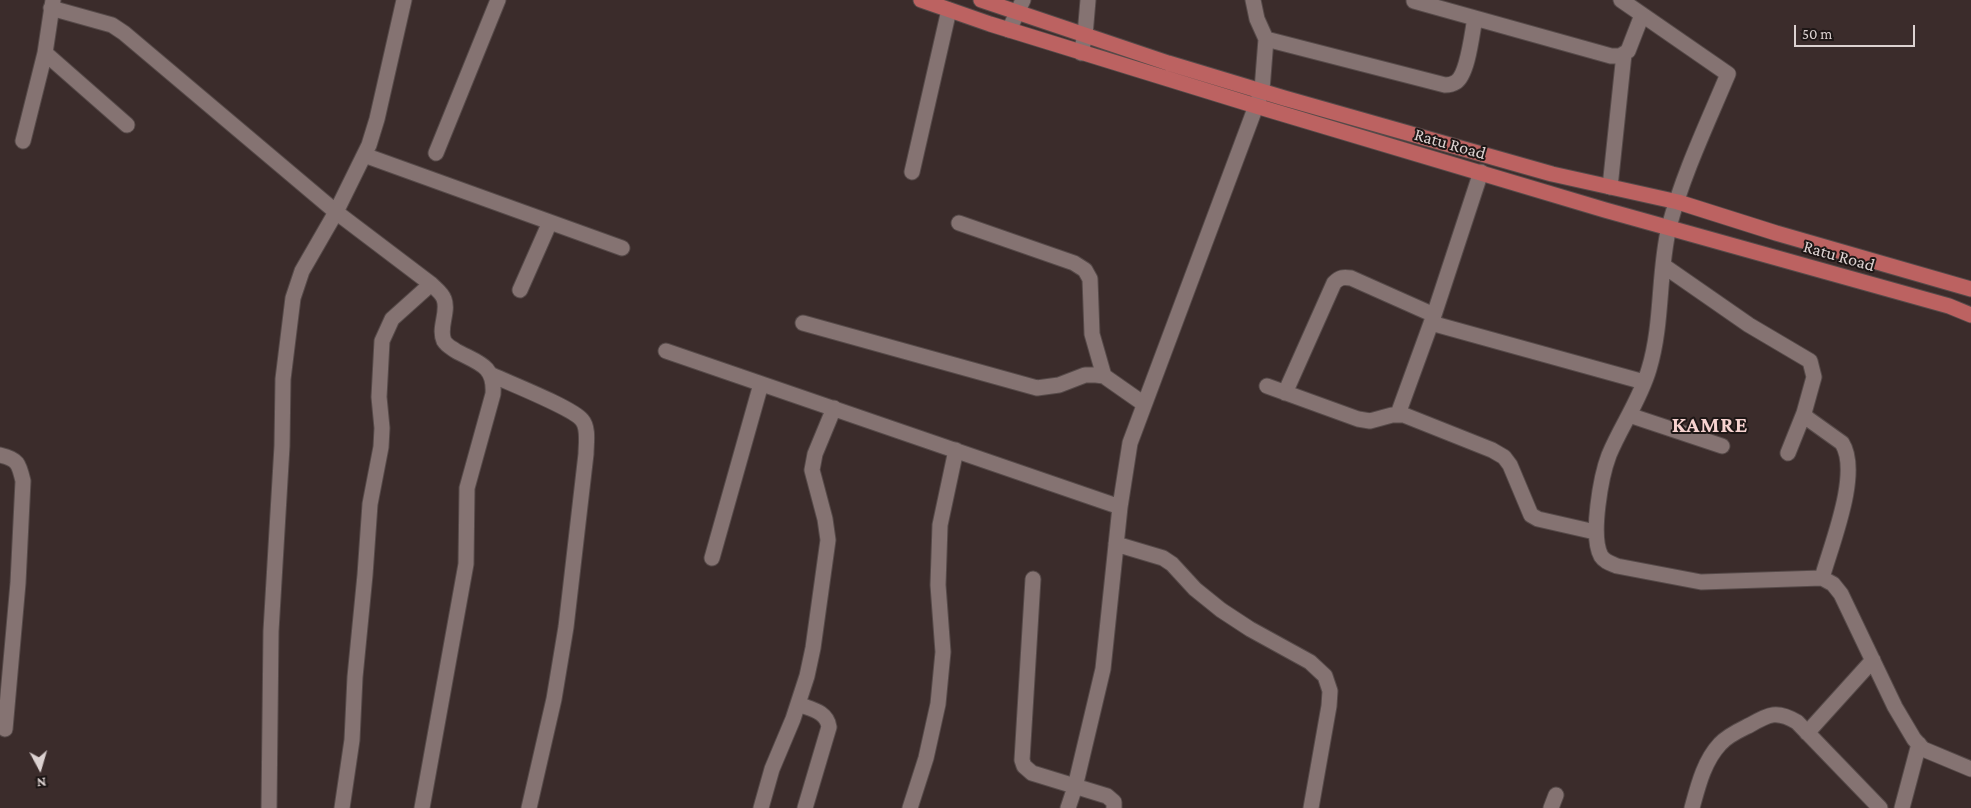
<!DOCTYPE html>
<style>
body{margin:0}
#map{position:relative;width:1971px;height:808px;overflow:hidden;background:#3b2c2b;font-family:"Crimson Pro",serif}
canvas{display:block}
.north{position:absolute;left:15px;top:743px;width:50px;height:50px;-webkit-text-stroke:4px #1e1716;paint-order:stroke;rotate:174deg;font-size:14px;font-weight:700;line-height:20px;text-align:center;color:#dcd2d1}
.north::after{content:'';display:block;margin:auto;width:18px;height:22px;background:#dcd2d1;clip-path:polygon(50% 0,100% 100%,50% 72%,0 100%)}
.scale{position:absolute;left:1794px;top:25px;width:121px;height:22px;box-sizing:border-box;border:2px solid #dcd2d1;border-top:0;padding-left:6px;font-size:15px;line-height:18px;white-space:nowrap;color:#dcd2d1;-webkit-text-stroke:4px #1e1716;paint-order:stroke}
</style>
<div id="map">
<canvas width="1971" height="808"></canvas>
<div class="north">N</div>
<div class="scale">50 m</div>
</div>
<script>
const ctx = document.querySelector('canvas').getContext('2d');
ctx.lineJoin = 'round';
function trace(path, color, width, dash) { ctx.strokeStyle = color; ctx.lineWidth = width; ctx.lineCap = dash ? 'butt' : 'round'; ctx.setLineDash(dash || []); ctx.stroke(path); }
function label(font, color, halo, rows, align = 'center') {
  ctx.font = font + ' "Crimson Pro",serif'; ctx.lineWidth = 4; ctx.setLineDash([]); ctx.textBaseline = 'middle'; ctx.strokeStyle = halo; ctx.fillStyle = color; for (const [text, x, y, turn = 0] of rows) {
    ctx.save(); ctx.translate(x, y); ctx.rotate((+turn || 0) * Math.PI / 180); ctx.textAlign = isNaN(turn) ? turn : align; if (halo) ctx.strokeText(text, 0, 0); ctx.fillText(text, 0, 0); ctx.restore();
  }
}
const minor = new Path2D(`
 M1621 0 1728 74C1707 124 1683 174 1669 227 1658 273 1663 323 1649 369 1640 400 1621 426 1609 455 1601 476 1590 536 1601 556 1605 562 1610 563 1617 566L1701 582 1822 578 1833 584 1841 594 1895 707 1914 739 1923 749 1971 769
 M1414 1 1611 56H1620L1628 51 1642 15
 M51 8 112 25 124 33 336 212 431 284C435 288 442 293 444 299 449 312 438 328 444 341 447 346 452 348 456 351 478 363 495 365 493 394L467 488 466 564 422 808
 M1009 30 1023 0
 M1266 39 1445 85C1449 85 1453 84 1456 82 1468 74 1472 33 1475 18
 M45 53 127 125
 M1081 53 1085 35 1088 0
 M23 141 45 53 53 0
 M436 153 498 0
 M364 155 622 248
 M912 172 949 10
 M1610 187 1624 54
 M959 223 1074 263 1085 270 1090 279 1092 334 1104 376
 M1664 266 1749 325 1810 361 1814 377 1804 413 1807 418 1842 443C1861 473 1831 545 1822 578
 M520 290 550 222
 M803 323 1037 388 1059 385 1085 375H1096L1104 376 1144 404
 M1431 323 1644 382
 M666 351 1120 507
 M492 375C509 383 573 408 582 420 589 428 586 444 586 454L566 627 554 699 529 808
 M1267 386 1358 419 1370 421 1392 415H1404L1492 450 1504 457 1510 465 1531 515 1538 519 1595 532
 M1285 393 1334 283C1340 277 1343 277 1351 278L1434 315
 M1398 414 1434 315 1481 172
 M1629 415 1722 446
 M1788 453 1804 413
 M0 455C18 459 19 464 23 481L18 583 5 729
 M1116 544 1163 558 1172 564 1195 589 1221 610 1250 629 1310 662 1325 676 1330 691 1329 706 1311 808
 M712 558 761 384
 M1033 579 1022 760 1024 766 1032 773 1107 796 1114 802V808
 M798 704C810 709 827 711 829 727L805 808
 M1807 733 1873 660
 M269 808 271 631 282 446 283 379 293 298 302 271 336 212 369 145 377 119 404 0
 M342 808 352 740 355 677 365 575 370 504 381 447 382 428 379 397 382 341 392 319 431 284
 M761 808 772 769 793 719 807 676 813 648 828 540 825 519 812 470 815 454 834 408
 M910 808 926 758 938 704 943 652 938 585 940 525 956 450
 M1068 808 1075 787 1103 669 1120 507 1130 443 1262 90 1266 39 1257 19 1253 0
 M1551 808 1556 795
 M1692 808C1698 786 1704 761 1720 744 1728 735 1740 730 1750 725 1769 714 1777 710 1797 722L1880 808
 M1902 808 1919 744`);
const major = new Path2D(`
 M921 0 990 24 1256 106 1605 210 1949 306 1971 315
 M981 0 1168 63 1284 98 1552 174 1678 202 1776 233 1971 289`);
trace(minor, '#564a49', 17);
trace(major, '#564a49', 17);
trace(minor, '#857372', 15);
trace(major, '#bc6261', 15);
label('18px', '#dcd2d1', '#1e1716', [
 ["Ratu Road",1450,144,16],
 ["Ratu Road",1839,256,16]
]);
ctx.letterSpacing = '1px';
label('bold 22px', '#f7d3d0', '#1e1716', [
 ["KAMRE",1710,425]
]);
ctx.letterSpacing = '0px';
</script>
